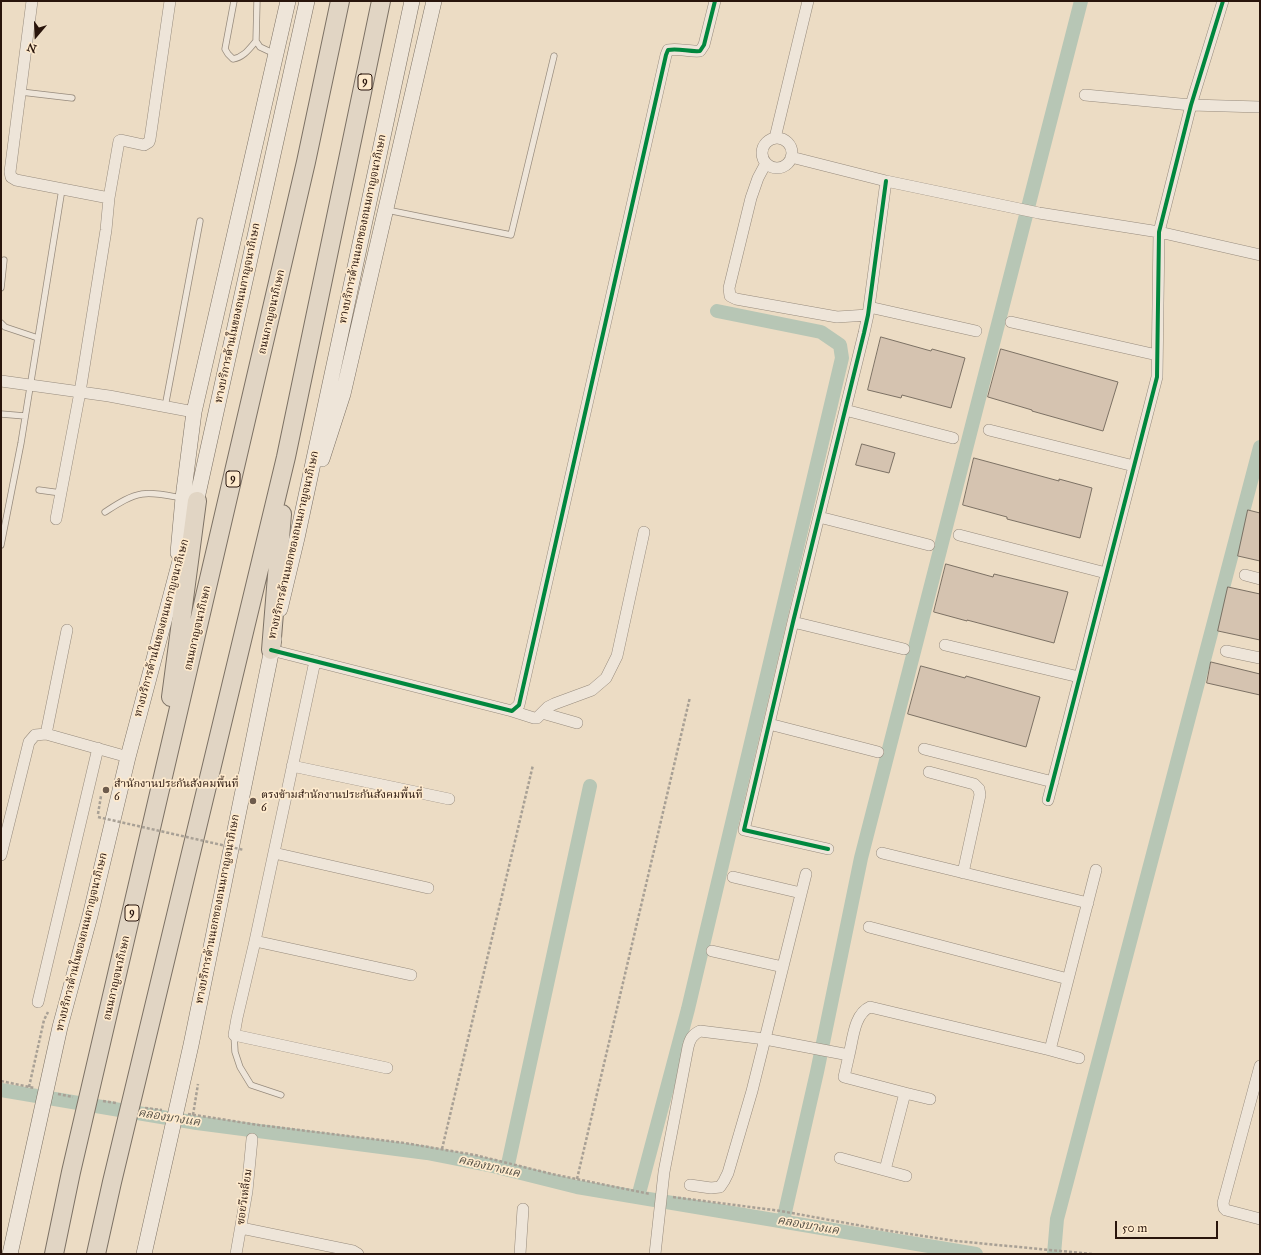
<!DOCTYPE html>
<meta charset="utf-8">
<style>
body{margin:0}
#map{position:relative;width:1261px;height:1255px;overflow:hidden;background:#ecdcc4;font-family:"IM FELL Great Primer",serif}
canvas{display:block}
.frame{position:absolute;inset:0;border:2px solid #29150c;pointer-events:none}
.north{position:absolute;left:16px;top:16px;width:40px;height:40px;-webkit-text-stroke:3px #feeacd;paint-order:stroke;rotate:199deg;font-size:11px;font-weight:700;line-height:16px;text-align:center;color:#29150c}
.north::after{content:'';display:block;margin:auto;width:14px;height:18px;background:#29150c;clip-path:polygon(50% 0,100% 100%,50% 72%,0 100%)}
.scale{position:absolute;left:1115px;top:1221px;width:103px;height:18px;box-sizing:border-box;border:2px solid #29150c;border-top:0;padding-left:5px;font-size:12px;line-height:14px;white-space:nowrap;color:#29150c;-webkit-text-stroke:3px #feeacd;paint-order:stroke}
</style>
<div id="map">
<canvas width="1261" height="1255"></canvas>
<div class="frame"></div>
<div class="north">N</div>
<div class="scale">50 m</div>
</div>
<script>
const ctx = document.querySelector('canvas').getContext('2d');
ctx.lineJoin = 'round';
function trace(path, color, width, dash) { ctx.strokeStyle = color; ctx.lineWidth = width; ctx.lineCap = dash ? 'butt' : 'round'; ctx.setLineDash(dash || []); ctx.stroke(path); }
function paint(path, color) { ctx.fillStyle = color; ctx.fill(path, 'evenodd'); }
function label(font, color, halo, rows, align = 'center') {
  ctx.font = font + ' "IM FELL Great Primer","Noto Serif Thai",serif'; ctx.lineWidth = 3.5; ctx.setLineDash([]); ctx.textBaseline = 'middle'; ctx.strokeStyle = halo; ctx.fillStyle = color; for (const [text, x, y, turn = 0] of rows) {
    ctx.save(); ctx.translate(x, y); ctx.rotate((+turn || 0) * Math.PI / 180); ctx.textAlign = isNaN(turn) ? turn : align; if (halo) ctx.strokeText(text, 0, 0); ctx.fillText(text, 0, 0); ctx.restore();
  }
}
trace(new Path2D(`
 M1 1090 197 1123 427 1153 493 1166 577 1187 976 1254
 M507 1169 590 786
 M638 1197 688 1009 842 358 840 345 821 332 717 311
 M783 1221 817 1072 861 858 1081 1
 M1054 1254 1057 1219 1260 447`), '#b7c6b5', 14);
const building = new Path2D(`
 M881 337 931 351 932 349 965 358 951 408 902 395 901 398 868 390Z
 M1001 349 1118 382 1103 431 1032 411V410L988 397Z
 M862 444 895 453 889 473 856 465Z
 M974 458 1059 481V479L1092 488 1080 538 1007 519V517L963 505Z
 M1248 510 1260 513V561L1238 556Z
 M946 564 993 577 994 574 1068 592 1054 643 967 620V621L934 612Z
 M1228 587 1260 594V640L1218 631Z
 M1211 662 1260 674V695L1207 683Z
 M921 666 965 678 966 676 1040 697 1026 747 908 714Z`);
paint(building, '#d5c3b0');
trace(building, '#7c7164', 1);
const service = new Path2D(`
 M234 1 225 49 228 54 233 59C244 57 249 49 256 41
 M257 1 256 41 260 47 275 54
 M21 92 72 98
 M387 210 511 235 554 56
 M1 288 4 260
 M1 323 5 327 38 338
 M165 407 200 221
 M1 414 25 416
 M39 490 61 493
 M105 512C116 505 129 496 142 494 155 492 170 496 182 498
 M1 545 21 443 62 189
 M234 1035 235 1052 240 1067 251 1085 281 1095`);
const minor = new Path2D(`
 M32 1 10 172 11 177 16 180 109 198 106 230 80 392 56 519
 M1085 95 1191 105 1260 107
 M775 138 808 1
 M762 153a15 15 0 1 1 30 0a15 15 0 1 1-30 0Z
 M791 157 886 181 1039 213 1159 232 1260 255
 M766 163 758 178 751 198 729 288 730 296 736 299 837 317 868 315
 M109 198 119 141 121 140 144 145 149 142 150 139 170 1
 M869 307 976 331
 M1011 322 1157 355
 M1 381 109 396 194 412
 M845 410 953 438
 M989 430 1134 466
 M819 517 929 545
 M959 535 1106 573
 M1245 575 1260 579
 M793 622 904 649
 M945 645 1079 677
 M271 650 512 711 519 705 666 55 668 50C679 48 689 52 700 51L704 45 715 1
 M1226 651 1260 658
 M315 661 255 941 237 1018 234 1035 387 1068
 M512 711 534 718H537L548 707 554 704 592 690 606 678 617 656 644 532
 M542 713 577 723
 M769 724 878 752
 M46 734 67 630
 M924 749 1053 782
 M292 766 449 799
 M929 772 974 784 979 789 980 795 963 873
 M1048 800 1157 377 1159 232 1191 105 1223 1
 M828 849 744 830 793 622 864 333 868 315 886 181
 M274 853 428 888
 M882 853 1088 903
 M1 855 29 742 35 735 46 734 128 757
 M733 877 801 893
 M869 927 1068 979
 M255 941 411 975
 M712 951 783 967
 M38 1002 98 748
 M1050 1050 1079 1058
 M849 1055C853 1039 854 1014 870 1007L1050 1050 1096 870
 M1260 1066 1223 1203 1224 1208 1226 1210 1260 1219
 M905 1093 930 1099
 M840 1158 906 1176
 M690 1185 711 1188 720 1187 724 1181 728 1173 752 1091 806 874
 M241 1228 353 1251 358 1254
 M236 1254 247 1191 252 1139
 M520 1254 523 1209
 M655 1254 664 1172 688 1047C690 1039 692 1035 700 1031L765 1039 849 1055 844 1077 905 1093 885 1170`);
const secondary = new Path2D(`
 M322 459 343 394 434 1
 M194 512 307 1
 M178 553 183 498 194 412 288 1
 M280 609 297 538 412 1
 M10 1254 60 1027 90 916 128 757 185 542
 M144 1254 191 1045 274 639`);
const trunk = new Path2D(`
 M271 650 282 514
 M171 697 197 501
 M54 1254 71 1172 306 162 340 1
 M96 1254 112 1182 286 457 381 1`);
trace(service, '#978b7d', 7);
trace(minor, '#978b7d', 12);
trace(secondary, '#7c7164', 16);
trace(trunk, '#7c7164', 20);
trace(new Path2D(`
 M98 814 101 796
 M1 1081 34 1088
 M29 1087 44 1020 48 1012
 M58 1094 73 1097
 M103 1101 116 1103
 M145 1108 162 1110
 M188 1114 259 1125 405 1143 475 1155 552 1174 650 1194
 M193 1115 198 1084
 M442 1149 533 765
 M577 1179 690 697
 M673 1197 781 1211 884 1230 956 1241 1092 1254`), '#a8a095', 2.5, [3, 2]);
trace(service, '#eee5d9', 5.5);
trace(minor, '#eee5d9', 11);
trace(secondary, '#eee5d9', 15);
trace(trunk, '#e1d5c4', 18);
trace(new Path2D(`
 M98 817 244 850`), '#a8a095', 2.5, [3, 2]);
trace(new Path2D(`
 M271 650 512 711 519 705 666 55 668 50C679 48 689 52 700 51L704 45 715 1
 M1048 800 1157 377 1159 232 1191 105 1223 1
 M828 849 744 830 793 622 864 333 868 315 886 181`), '#00873e', 4);
for (const [x, y, r, color] of [
 [106,790,4,"#6d5b4c"],
 [253,801,4,"#6d5b4c"]
]) { const dot = new Path2D(); dot.arc(x, y, r, 0, 2 * Math.PI); ctx.fillStyle = color; ctx.fill(dot); trace(dot, '#feeacd', 1.5); }
for (const [x, y, w] of [
 [365,82,14],
 [233,479,14],
 [132,913,14]
]) { const box = new Path2D(); box.roundRect(x - w / 2, y - 8, w, 16, 3); ctx.fillStyle = '#feeacd'; ctx.fill(box); trace(box, '#29150c', 1); }
label('bold 10px', '#29150c', null, [
 ["9",365,82],
 ["9",233,479],
 ["9",132,913]
]);
label('11px', '#29150c', '#feeacd', [
 ["ทางบริการด้านนอกของถนนกาญจนาภิเษก",363,229,-78],
 ["ถนนกาญจนาภิเษก",272,312,-77],
 ["ทางบริการด้านในของถนนกาญจนาภิเษก",238,313,-78],
 ["ทางบริการด้านนอกของถนนกาญจนาภิเษก",294,545,-77],
 ["ทางบริการด้านในของถนนกาญจนาภิเษก",162,628,-75],
 ["ถนนกาญจนาภิเษก",198,628,-77],
 ["ทางบริการด้านนอกของถนนกาญจนาภิเษก",218,909,-79],
 ["ทางบริการด้านในของถนนกาญจนาภิเษก",82,942,-76],
 ["ถนนกาญจนาภิเษก",117,978,-77],
 ["ซอยวีเหลี่ยม",245,1197,-82]
]);
label('11px', '#29150c', '#feeacd', [
 ["สำนักงานประกันสังคมพื้นที่",114,784],
 ["6",114,797],
 ["ตรงข้ามสำนักงานประกันสังคมพื้นที่",261,795],
 ["6",261,808]
], 'left');
label('italic 12px', '#534f45', '#feeacd', [
 ["คลองบางแค",169,1118,9],
 ["คลองบางแค",489,1167,13],
 ["คลองบางแค",808,1226,10]
]);
</script>
